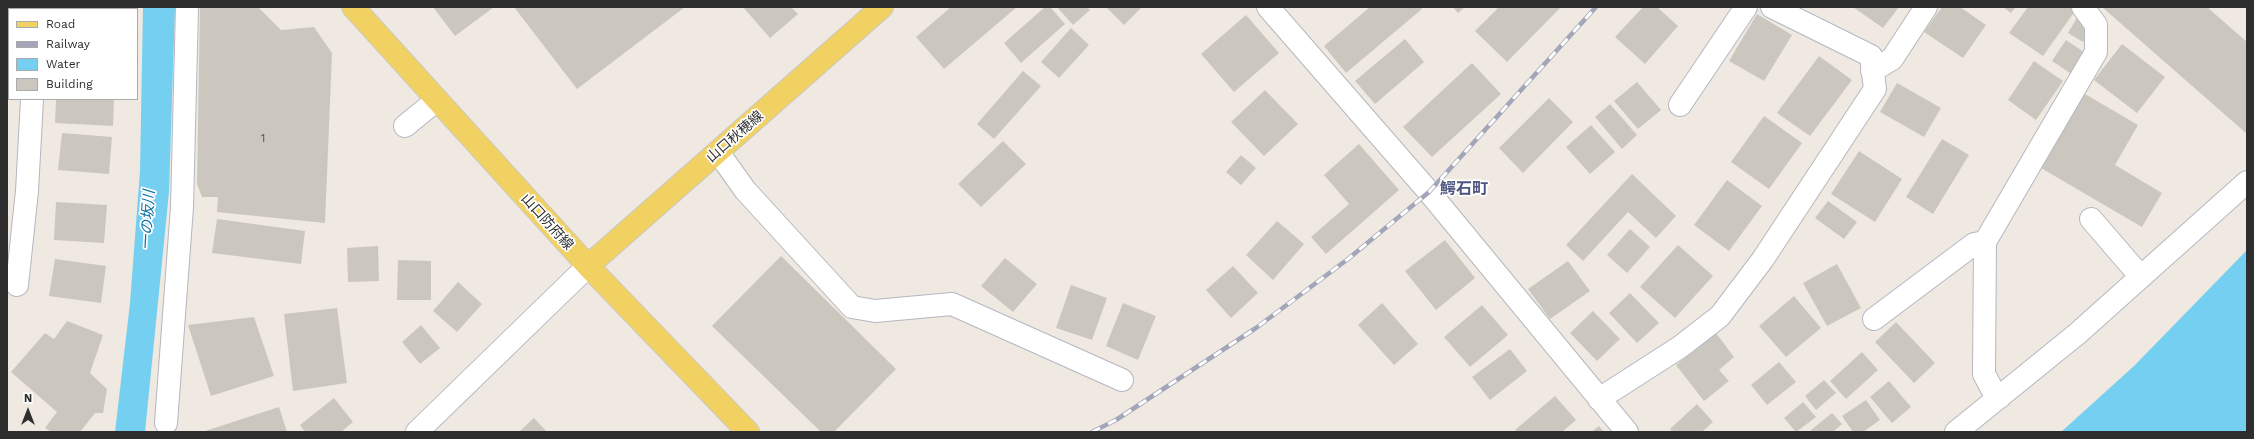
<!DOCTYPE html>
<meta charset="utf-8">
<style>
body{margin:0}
#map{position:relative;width:2254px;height:439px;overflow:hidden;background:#efe9e1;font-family:"Work Sans",sans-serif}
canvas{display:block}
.frame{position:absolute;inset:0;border:8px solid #2e2e2e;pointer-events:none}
.legend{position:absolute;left:8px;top:8px;width:130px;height:92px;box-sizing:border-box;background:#fff;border:1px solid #ababab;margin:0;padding:5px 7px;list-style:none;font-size:12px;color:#2e2e2e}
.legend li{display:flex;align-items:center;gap:8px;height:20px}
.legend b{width:20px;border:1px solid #ababab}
.north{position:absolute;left:8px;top:391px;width:40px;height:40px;-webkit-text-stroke:3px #fff;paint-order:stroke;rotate:0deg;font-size:11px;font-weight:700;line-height:16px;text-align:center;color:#2e2e2e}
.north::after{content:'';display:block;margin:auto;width:14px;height:18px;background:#2e2e2e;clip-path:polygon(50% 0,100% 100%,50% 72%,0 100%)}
</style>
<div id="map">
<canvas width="2254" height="439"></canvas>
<div class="frame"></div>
<ul class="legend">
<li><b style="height:5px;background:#f2d163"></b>Road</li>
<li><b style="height:5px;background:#a3a6b8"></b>Railway</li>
<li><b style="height:11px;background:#75cff0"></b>Water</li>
<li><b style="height:11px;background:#cbc7bf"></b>Building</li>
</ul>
<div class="north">N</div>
</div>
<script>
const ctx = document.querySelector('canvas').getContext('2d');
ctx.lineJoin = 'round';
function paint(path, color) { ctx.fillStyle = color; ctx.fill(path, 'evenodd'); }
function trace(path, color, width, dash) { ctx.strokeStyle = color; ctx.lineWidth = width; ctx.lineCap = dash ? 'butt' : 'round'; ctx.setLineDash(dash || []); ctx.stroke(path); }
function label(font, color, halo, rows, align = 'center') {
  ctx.font = font + ' "Work Sans","Noto Sans JP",sans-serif'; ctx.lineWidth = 3.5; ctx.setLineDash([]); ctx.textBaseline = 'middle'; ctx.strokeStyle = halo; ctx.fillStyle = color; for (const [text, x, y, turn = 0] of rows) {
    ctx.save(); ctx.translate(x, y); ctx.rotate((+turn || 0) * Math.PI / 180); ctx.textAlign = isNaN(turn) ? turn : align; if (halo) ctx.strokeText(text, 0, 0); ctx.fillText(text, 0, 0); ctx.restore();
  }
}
paint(new Path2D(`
 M143 7H175L169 192 145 432H115L130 303 140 171Z
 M2247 250V432H2061L2134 366Z`), '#75cff0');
paint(new Path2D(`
 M70 7H95L93 9H72Z
 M200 7H258L281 30 314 27 332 53 325 223 217 212 218 197H202L197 184Z
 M433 7H494L455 36Z
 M514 7H685L577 89Z
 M743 7H791L798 14 770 38Z
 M951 7H1017L944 69 916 37Z
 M1045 7H1050L1065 24 1021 63 1004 43Z
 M1057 7H1087L1090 10 1073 25Z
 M1106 7H1142L1124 25Z
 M1370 7H1420L1422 9 1346 73 1324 46Z
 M1453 7H1465L1458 13Z
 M1499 7H1561L1507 62 1475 31Z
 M1643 7H1657L1678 26 1645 64 1615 37Z
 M1853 7H1899L1883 28Z
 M1942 7H1960L1986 25 1963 58 1924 32Z
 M2003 7H2016L2011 13Z
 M2028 7H2069L2075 11 2043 56 2009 33Z
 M2102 7H2207L2247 42V134Z
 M1757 14 1792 35 1764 81 1729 61Z
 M1246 15 1279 53 1234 92 1201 54Z
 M2078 16 2094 25 2083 42 2068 33Z
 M1071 28 1089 45 1059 78 1041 62Z
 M1405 39 1424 62 1375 104 1355 81Z
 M2066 40 2087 54 2073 75 2052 61Z
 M2122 44 2165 77 2137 113 2094 80Z
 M1819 56 1852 80 1810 136 1777 113Z
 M2034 61 2063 81 2036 120 2008 100Z
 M1472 63 1501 94 1432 157 1403 127Z
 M1023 71 1041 86 994 139 977 124Z
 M1637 82 1661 110 1638 129 1614 101Z
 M1897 83 1941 108 1924 137 1880 112Z
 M1265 90 1298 124 1264 156 1231 122Z
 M2085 94 2138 125 2115 165 2162 193 2142 227 2041 168Z
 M1549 98 1573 122 1523 173 1499 148Z
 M56 99H114L113 126 55 123Z
 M1610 104 1637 135 1622 149 1595 117Z
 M1764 116 1802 143 1769 189 1731 162Z
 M1591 125 1615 152 1590 174 1566 147Z
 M62 133 112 137 109 174 58 170Z
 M1942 139 1969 155 1933 214 1906 197Z
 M1003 141 1026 164 981 207 958 184Z
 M1359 144 1399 190 1326 254 1311 237 1349 204 1324 175Z
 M1859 151 1902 179 1875 222 1831 194Z
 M1241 155 1256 168 1241 185 1226 172Z
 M1632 174 1676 216 1656 238 1628 212 1583 261 1566 245Z
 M1727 180 1762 206 1729 251 1694 225Z
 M1828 201 1857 222 1844 239 1815 218Z
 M56 202 107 205 104 243 54 240Z
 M217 219 305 231 301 264 212 253Z
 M1277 221 1304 244 1273 280 1246 255Z
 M1630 229 1650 247 1627 273 1607 255Z
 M1445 240 1475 278 1436 310 1405 271Z
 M1678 245 1713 276 1675 318 1640 287Z
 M378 246 379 281 348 282 347 248Z
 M781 256 896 369 834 432H821L712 326Z
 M1005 258 1037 284 1013 312 981 286Z
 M55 259 106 266 101 303 49 296Z
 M398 260 431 261V300H397Z
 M1568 261 1590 291 1550 319 1528 289Z
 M1837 264 1861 308 1827 326 1803 283Z
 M1233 266 1258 293 1231 318 1206 290Z
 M458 282 482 304 457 332 433 311Z
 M1071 285 1107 298 1092 340 1056 328Z
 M1630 293 1659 323 1637 343 1609 313Z
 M1794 296 1821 328 1786 357 1759 326Z
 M1123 303 1156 316 1138 360 1106 346Z
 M1382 303 1418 344 1394 365 1358 325Z
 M1482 305 1508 335 1470 367 1444 337Z
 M337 308 347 383 293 391 284 314Z
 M1593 311 1620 339 1597 361 1570 333Z
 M254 317 274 376 211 396 188 325Z
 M67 321 103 335 90 373 107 389 103 413H95L80 432H52L45 428 57 412 11 372 45 333 54 339Z
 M1896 322 1935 363 1914 383 1875 342Z
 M421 325 440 348 420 364 402 342Z
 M1716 333 1734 357 1719 370 1729 381 1704 401 1676 365Z
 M1510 349 1527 371 1490 400 1472 377Z
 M1862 352 1878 370 1846 399 1830 381Z
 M1779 362 1796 382 1767 405 1751 385Z
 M1824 380 1836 393 1816 410 1805 396Z
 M1889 381 1911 407 1892 423 1870 397Z
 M1555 396 1576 420 1562 432H1517L1515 430Z
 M334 398 353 422 341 432H305L300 425Z
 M1866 400 1880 420 1863 432H1853L1842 416Z
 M1803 402 1816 417 1796 432 1784 418Z
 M1697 404 1713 422 1702 432H1673L1670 429Z
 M279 407 287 432H202Z
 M1832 413 1842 424 1833 432H1812L1811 430Z
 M534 418 547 432H519Z
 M1599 426 1604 432H1591Z`), '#cbc7bf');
const minor = new Path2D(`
 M1268 7 1429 192 1627 432
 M7 15 9 17
 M1872 71 1892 59 1926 7
 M1680 105 1746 7
 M405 126 437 100
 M718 152 745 190 852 307 875 311 952 304 1122 380
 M2091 219 2141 277
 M17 285 27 191 32 99
 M1874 319 1974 244 1985 242
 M2000 397 1992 389 1984 374 1985 242 2096 52V25L2083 7
 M1599 399 1680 347 1720 316 1763 259 1875 89 1871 56 1772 7
 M166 423 182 207 187 7
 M417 432 588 266
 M1956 432 2077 334 2247 182`);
const major = new Path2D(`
 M353 7 588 266 748 432
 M588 266 882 7`);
trace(minor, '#b4b7c1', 24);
trace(major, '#c9c9c9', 24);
trace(minor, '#fff', 22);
trace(major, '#f2d163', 22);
const rail = new Path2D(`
 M1092 432 1116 420 1256 328 1348 259 1429 192 1596 7`);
trace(rail, '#a3a6b8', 4.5);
trace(rail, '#fff', 3, [9]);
label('12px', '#555452', null, [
 ["1",263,138]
]);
label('14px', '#2e2e2e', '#fff', [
 ["山口秋穂線",735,137,-41],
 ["山口防府線",547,222,48]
]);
label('italic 15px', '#0d6fa3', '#fff', [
 ["一の坂川",148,220,-87]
]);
label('bold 16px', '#4d5680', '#fff', [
 ["鰐石町",1464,189]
]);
</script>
